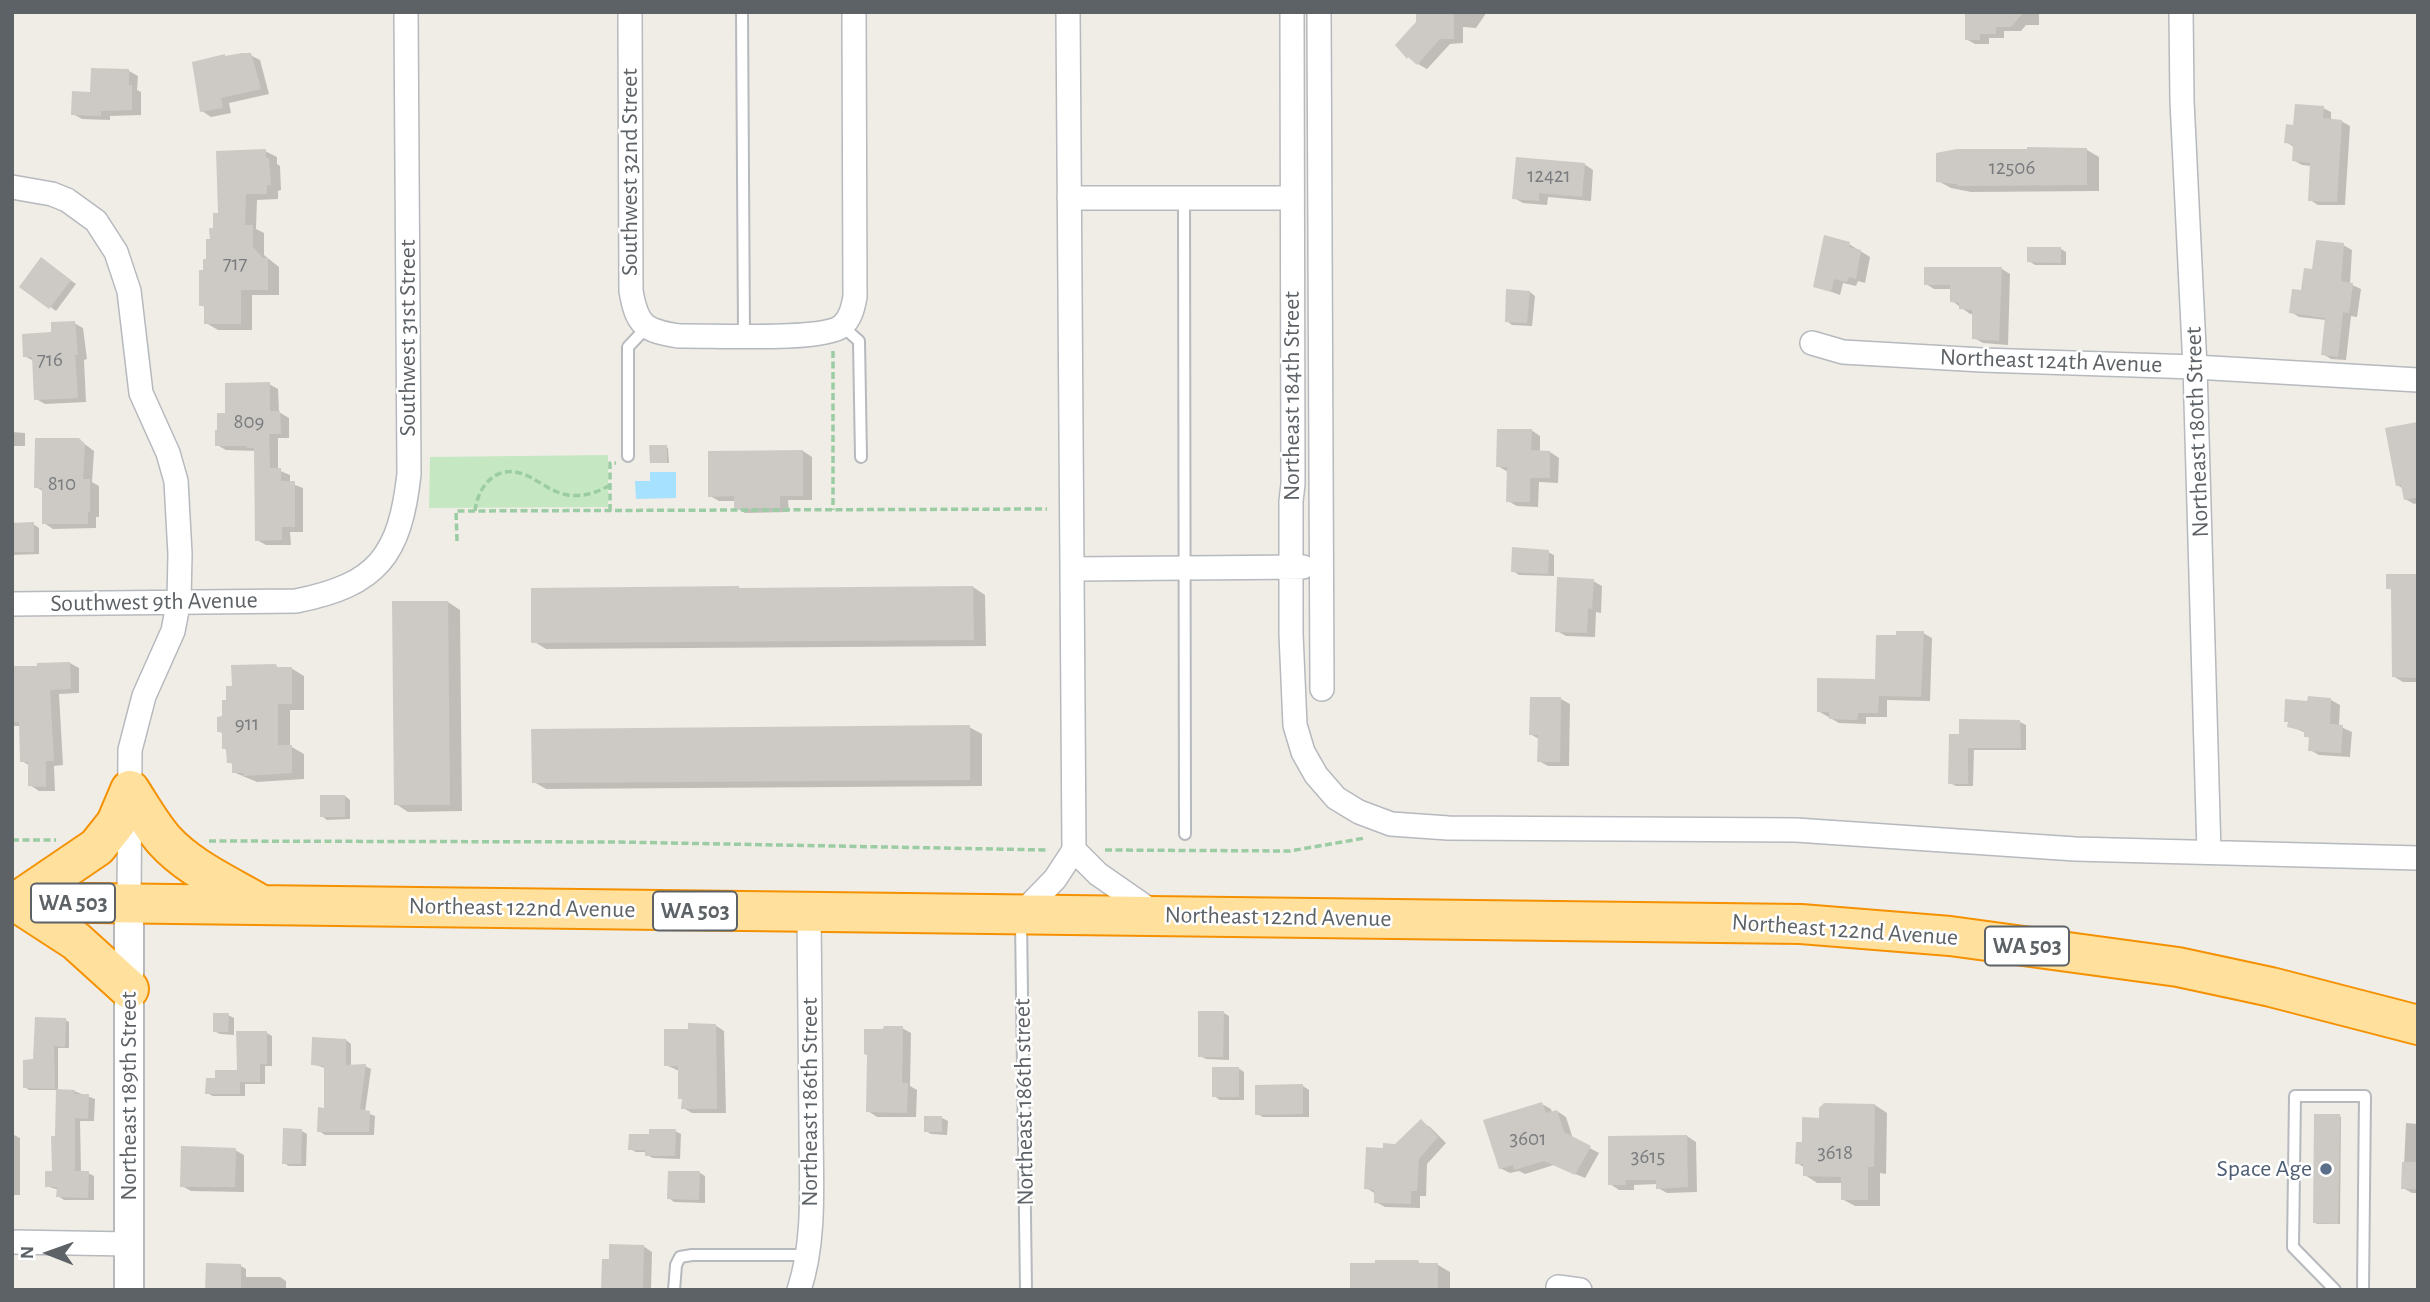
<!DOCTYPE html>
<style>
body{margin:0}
#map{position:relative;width:2430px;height:1302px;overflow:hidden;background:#f0ede6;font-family:"Alegreya Sans",sans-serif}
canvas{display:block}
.frame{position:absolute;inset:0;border:14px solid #5d6266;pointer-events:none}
.north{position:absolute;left:14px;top:1218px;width:70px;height:70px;-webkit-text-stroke:5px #fff;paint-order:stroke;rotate:271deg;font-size:19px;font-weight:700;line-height:28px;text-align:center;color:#5d6266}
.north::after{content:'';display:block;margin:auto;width:24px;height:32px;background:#5d6266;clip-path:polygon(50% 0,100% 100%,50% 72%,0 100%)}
</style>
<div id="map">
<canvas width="2430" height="1302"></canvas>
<div class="frame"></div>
<div class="north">N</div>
</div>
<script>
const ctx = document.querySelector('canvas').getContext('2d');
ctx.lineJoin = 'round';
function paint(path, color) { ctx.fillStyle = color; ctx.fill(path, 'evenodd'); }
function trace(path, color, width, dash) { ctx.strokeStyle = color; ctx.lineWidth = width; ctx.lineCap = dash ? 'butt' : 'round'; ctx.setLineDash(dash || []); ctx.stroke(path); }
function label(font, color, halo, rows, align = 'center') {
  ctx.font = font + ' "Alegreya Sans",sans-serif'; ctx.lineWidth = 5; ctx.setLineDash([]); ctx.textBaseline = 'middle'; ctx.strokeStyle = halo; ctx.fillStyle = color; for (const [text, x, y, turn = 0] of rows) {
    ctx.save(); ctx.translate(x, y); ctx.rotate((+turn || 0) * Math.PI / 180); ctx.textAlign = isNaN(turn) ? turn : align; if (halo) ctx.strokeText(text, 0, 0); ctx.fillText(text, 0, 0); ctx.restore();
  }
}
paint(new Path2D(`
 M608 455V507L429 508 430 457Z`), '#c5e8c2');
paint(new Path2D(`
 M650 472H676V498L636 499 635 481H650Z`), '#a6e1ff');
paint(new Path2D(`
 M1427 12H1487L1476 28 1463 27V43L1450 44 1427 69 1418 64Z
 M1966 12H2039V25H2026L2021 31H2004V38H1989V44H1975L1966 39Z
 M250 55 260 60 269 94 229 103 231 113 211 117 202 111Z
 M129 71 138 76 137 90 141 92V115L110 116V120L82 119 73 114 92 93Z
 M2323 108 2331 112V121H2341L2350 126 2345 205H2318L2310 200 2311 166 2302 165 2293 160 2294 147 2286 142 2295 127Z
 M2087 150 2099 157V191L1971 192 1951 188 1938 181Z
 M265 151 277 157V164L280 166 281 190 278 191V199L257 200 256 229 264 233V255L279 267V295H252V330H218L206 323V308L201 305 211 241 220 214Z
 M1584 164 1593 170 1591 201 1548 197 1547 205 1523 203 1514 198Z
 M1849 244 1870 257 1865 283 1858 281 1856 286 1843 283 1840 295 1815 286Z
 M2343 245 2352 250 2350 284 2361 289 2357 317 2351 316 2346 360 2331 359 2323 354 2326 320 2299 317 2291 312 2313 271Z
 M2061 249 2066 252V265H2035L2029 261Z
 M47 263 76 284 56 311 22 286Z
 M2002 269 2010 274 2008 345 1983 343 1974 338V314H1970L1952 301V289H1934L1926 284Z
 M1530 292 1535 296 1532 326 1512 325 1507 321Z
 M74 323 83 328 87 359 84 360 86 402 45 404 36 399 34 361 24 356 53 334Z
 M269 384 278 389 279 412 289 418V438H278V470L290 475V483L303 488V532H290L291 545H266L257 540 256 451 226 450 217 445 227 415Z
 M2417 424 2418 503 2414 504 2405 499 2404 489 2397 485Z
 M1531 430 1540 436V452H1550L1559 458 1558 483 1539 482 1538 507 1517 506 1508 501V472L1498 466Z
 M12 432 25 433V446H12Z
 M78 439 94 451 92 482 99 486V517H96V528L53 529 44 523V492L36 487Z
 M666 447 668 448 669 463 652 462Z
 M803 451 812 457V500H788L789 512 745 513 736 508V501H719L710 496Z
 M33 524 39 528V554L12 555V525Z
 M1548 552 1554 555V576L1519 575 1513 571Z
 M2418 576V682H2403L2393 676V591L2387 587Z
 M1593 581 1602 586 1601 613 1596 612 1595 637 1566 636 1557 631Z
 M973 587 985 595 986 646 546 649 533 641 742 590Z
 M448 602 460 610 462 811 408 812 396 804Z
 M1923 633 1932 638 1930 701 1887 700V717H1866V724L1839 723 1818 711 1877 680 1897 637Z
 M70 663 79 668V693L59 694 63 765 54 766 55 791H39L30 785V766L22 761 21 726H12V668Z
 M276 666 281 669 291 668 304 676V710H290V746L304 754V779L257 782 233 772V764L228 762 223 734 219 731 233 688Z
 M1561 699 1570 704 1569 766H1548L1539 761V739L1530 734Z
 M2331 700 2340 705 2339 726 2352 732 2350 757 2319 755 2310 750 2311 739 2306 736V733L2289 726V723L2286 721 2309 703Z
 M2020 722 2026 725V750H1974L1973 786H1956L1950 783V736Z
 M969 727 982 734V786L546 789 534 782Z
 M345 796 350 800V819L327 820 322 816Z
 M1224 1013 1229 1016V1060L1206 1059 1200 1056Z
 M228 1015 234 1018V1035L220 1034 214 1031Z
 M65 1020 69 1022V1048H58V1091H74L95 1099 94 1121H80L81 1173H88L94 1176V1200H64L58 1196 59 1190 46 1186 54 1173 58 1090H29L25 1087 35 1061Z
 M715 1025 724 1031 726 1113H692L683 1108V1100L680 1098 679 1071 666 1065Z
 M902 1028 911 1033 910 1086 917 1090 916 1117H877L868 1111 869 1055Z
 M267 1033 272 1036V1066H265V1084H245V1096H213L207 1093 238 1072Z
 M346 1040 351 1044V1067L365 1066 371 1069 365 1112 375 1116 374 1135H325L319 1131 326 1110 325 1068 312 1064Z
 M1238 1068 1244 1072V1100H1220L1214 1096Z
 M1303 1086 1309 1090V1117H1263L1257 1114Z
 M1542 1104 1551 1109 1552 1113 1557 1111 1566 1117 1573 1139 1599 1153 1585 1178 1554 1165 1525 1174 1519 1171 1510 1173 1500 1168Z
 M1875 1105 1887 1113 1886 1174 1880 1173V1206H1855L1842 1199 1843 1183H1817L1805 1175V1168L1797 1163 1804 1144 1821 1120Z
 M2339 1116 2341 1117 2340 1224H2317L2314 1222Z
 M942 1118 948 1121 947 1135 931 1134 926 1131Z
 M1421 1122 1430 1127 1446 1143 1427 1164 1426 1196H1420V1208L1385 1207 1376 1202V1194L1366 1188 1385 1150 1396 1145Z
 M2406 1123 2418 1124V1193H2412L2403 1188Z
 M302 1131 307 1134 306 1166H289L284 1163Z
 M675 1131 681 1134 680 1159 653 1158 647 1155V1152H636L630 1149 651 1136Z
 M12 1134 20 1138V1195H12Z
 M1687 1136 1696 1142 1697 1192 1667 1193 1658 1188V1184L1634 1185V1190H1619L1610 1184Z
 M235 1150 244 1155V1192L191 1191 182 1186Z
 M700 1173 705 1176V1203L674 1202 669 1198Z
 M643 1246 652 1252 651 1290H603L611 1260Z
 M1418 1262 1422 1265H1438L1450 1272V1290H1352Z
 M241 1266 246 1269V1277H280L286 1281V1290H208Z`), '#0003');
paint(new Path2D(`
 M1416 12H1454V39H1440L1417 65 1408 57 1407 59 1395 45 1416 22Z
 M1965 12H2024L2011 27H1996V34H1980V40H1965Z
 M242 53H251L261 89 221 98 223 108 200 112 192 62 225 54V56Z
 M91 68 129 69V85H132V110L101 111V116L71 115 72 91 90 92Z
 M2295 104 2324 106 2323 118 2342 120 2337 202 2308 201 2310 163 2292 161 2293 144 2284 143 2286 124 2293 125Z
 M2027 147 2087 148V185L1957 186V184L1936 182V153L1957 149H2027Z
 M266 149V158H269L271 185H267V194H246L245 225H253V247L263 258H268V290H241V324H204V306H199V270H203V259H206V239H210L209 228H213V213H218L216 151Z
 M1516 157 1585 163 1582 197 1539 193V201L1512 199Z
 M1824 235 1850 242 1849 247 1861 250 1856 279 1849 277 1847 282 1834 279 1831 292 1813 287Z
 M2316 240 2344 243 2341 281 2353 283 2349 313 2343 312 2338 357 2321 355 2325 318 2289 313 2292 289 2301 290 2304 268 2312 269Z
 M2027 247H2061V263L2027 262Z
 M41 257 71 280 49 309 19 287Z
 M1924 267H2002L1999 341 1972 339V310L1959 309V303L1950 302V285H1924Z
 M1506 289 1530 291 1527 323 1505 322Z
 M75 321 78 355H75L78 398 34 400 32 357H23L22 334 51 332V322Z
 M270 382V411H280L281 434H269L270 468H281V481H295V527H282V540L255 541 254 448H246L247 446H215V430H217V413H225V383Z
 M2417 422 2418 497 2404 500 2401 485 2396 486 2385 428Z
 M1497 429H1532L1531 450 1550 451V478H1530V502H1506L1507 467H1496Z
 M35 438H79L85 444 83 479H90V513L88 512V524H42V488H34Z
 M649 445H667V463H650Z
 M803 450V496H780V508L734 509V496L708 497V451Z
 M34 522V552H12V523Z
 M1512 547 1549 550 1548 574 1511 572Z
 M2386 574H2418V678L2392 677 2391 589H2386Z
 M1557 577 1594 579 1592 609 1588 608 1587 633 1555 632Z
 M739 586V588L973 586 974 640 531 643V588Z
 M392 601H448L450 805H394Z
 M1896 631H1924L1921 697 1879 696 1878 713H1858L1857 720 1829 719V712H1817V678L1875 679 1876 635H1896Z
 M70 662 71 689 50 690 54 761H46V787L28 786V762H20L19 722H12V666H37V663Z
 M276 664 277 667H292V704H278V745H292V773L243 776 244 773H232V763H227L226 749H222V732H217V717L222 716V700H226V686H232L231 665Z
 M2308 696 2331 698 2330 724 2343 725 2341 753 2308 751 2309 737H2304V731L2287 727 2288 722H2284L2285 699 2307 701Z
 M1530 697H1561L1560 762H1537L1538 735H1529Z
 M1959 719 2020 720 2021 748H1968V784H1948L1949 734H1959Z
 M970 725V780L532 783 531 729Z
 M320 795H345V817H320Z
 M1198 1011H1224L1223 1057H1198Z
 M213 1013H229L228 1032H213Z
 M35 1017 66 1018 65 1047 54 1046 55 1089 23 1088V1060L33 1059Z
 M688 1023 716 1024 717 1109H681L682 1099H678V1066H664V1029H688Z
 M884 1026H903L902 1083H908L907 1113 866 1112 867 1055 864 1054V1029H883Z
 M236 1031H267V1064H260V1082H240V1094H205L206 1078H215V1070H237Z
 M312 1037 346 1039V1065L366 1064 360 1109 370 1111 369 1132H317L318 1107 324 1108V1066L311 1065Z
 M1212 1067H1239V1097H1212Z
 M1303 1084V1114L1255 1115V1085Z
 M56 1089 75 1090 74 1094H89L88 1119 75 1118V1171H89L88 1198 56 1197 57 1187H45V1171H52L51 1136H55Z
 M1542 1102 1546 1113 1557 1110 1564 1132 1591 1146 1575 1175 1544 1161 1514 1170 1513 1165 1499 1169 1483 1120Z
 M1824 1103 1875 1104 1874 1167H1868V1200H1841V1177L1803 1176V1164H1795L1796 1142H1802V1117L1819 1118V1108Z
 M2314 1114H2340L2338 1224 2313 1223Z
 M924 1116H942V1132H924Z
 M1421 1119 1438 1137 1419 1159 1417 1191H1411V1204L1374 1203V1190L1364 1189 1366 1147 1383 1148V1143L1395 1144Z
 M283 1128 302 1129 301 1164H282Z
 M649 1129H676L675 1156H645V1150H628L629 1134H649Z
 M1687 1135 1688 1187 1656 1189V1180H1625L1626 1185H1608V1136Z
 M181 1146 236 1148 235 1187H180Z
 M2402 1162H2418V1189H2401Z
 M668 1171H700L699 1200 667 1199Z
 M609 1244 644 1245 643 1290H601L602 1259H609Z
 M1375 1260H1418L1419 1263H1438V1290H1350V1263H1375Z
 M206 1263 241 1264V1290H205Z`), '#cdc9c5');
const service = new Path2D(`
 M742 12 744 335
 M1184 198 1185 834
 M842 326 859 341 861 457
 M628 456V347L646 328
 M1021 921 1026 1290
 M674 1290 676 1265 680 1257 692 1255H807
 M2335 1290 2293 1247 2295 1096H2365L2363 1290`);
const minor = new Path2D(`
 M630 12 631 291C637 325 644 331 679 336 709 335 822 342 842 326 851 318 853 307 855 297L854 12
 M1292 12 1293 484 1291 501V634L1295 725 1303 752 1316 775 1336 798 1359 812 1391 824 1448 828 1796 830 2075 849 2418 858
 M1319 12 1322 689
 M2181 12 2182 101 2195 367 2209 852
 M12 187 52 194 67 200 96 221 116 252 129 291 141 393 168 453 176 481 180 554 179 600 173 631 144 696 130 750 129 903
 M1069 198H1292
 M1812 343 1843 352 1982 360 2195 367 2418 380
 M1072 569 1303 567
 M12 604 296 601C378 585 400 555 409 474L406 12
 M1074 850 1098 874 1157 915
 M1021 914 1055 879 1074 850 1068 12
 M12 1242 129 1244
 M1558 1287 1580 1290
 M799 1290C816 1239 811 1179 811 1126 810 1055 810 984 809 913`);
const tertiary = new Path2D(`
 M129 1290V903`);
const trunk = new Path2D(`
 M130 790C141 807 151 825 164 840 189 868 228 885 260 904
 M12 902 1801 924 1950 936 2178 967 2271 987 2418 1025
 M16 902 97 847 116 823 130 790
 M16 902 76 941 129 989`);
trace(service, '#b6b9bd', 14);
trace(minor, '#b6b9bd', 26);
trace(tertiary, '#b6b9bd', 32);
trace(trunk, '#f59100', 42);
trace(new Path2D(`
 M833 351V510
 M475 511C478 486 496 464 523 474 537 479 548 490 563 494 579 498 595 494 610 485
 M610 511V463H616
 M457 541 456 511 1047 509
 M12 840H56
 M209 841 617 842 1048 850
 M1105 850 1290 851 1365 838`), '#9bcca4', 3.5, [7, 3.5]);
trace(service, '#fff', 10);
trace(minor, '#fff', 23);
trace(tertiary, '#fff', 28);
trace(trunk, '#ffe09c', 38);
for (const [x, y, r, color] of [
 [2326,1169,7,"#5c6f8a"]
]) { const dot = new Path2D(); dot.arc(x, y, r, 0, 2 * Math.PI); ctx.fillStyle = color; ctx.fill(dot); trace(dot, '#fff', 2.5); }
label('21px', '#797c7e', null, [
 ["12506",2012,168],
 ["12421",1549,176],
 ["717",235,264],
 ["716",50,360],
 ["809",249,422],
 ["810",62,484],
 ["911",247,724],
 ["3601",1528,1139],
 ["3618",1835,1153],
 ["3615",1648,1157]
]);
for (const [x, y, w] of [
 [73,903,84],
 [695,911,84],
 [2027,946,84]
]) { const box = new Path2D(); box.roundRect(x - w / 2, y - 19.5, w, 39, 5); ctx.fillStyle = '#fff'; ctx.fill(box); trace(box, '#5d6266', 2); }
label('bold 23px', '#5d6266', null, [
 ["WA 503",73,903],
 ["WA 503",695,911],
 ["WA 503",2027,946]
]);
label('24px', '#5d6266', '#fff', [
 ["Southwest 32nd Street",630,172,-90],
 ["Southwest 31st Street",408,338,-90],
 ["Northeast 124th Avenue",2051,361,2],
 ["Northeast 184th Street",1292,396,-90],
 ["Northeast 180th Street",2197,432,-92],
 ["Southwest 9th Avenue",154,602,-1],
 ["Northeast 122nd Avenue",522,908,1],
 ["Northeast 122nd Avenue",1278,917,1],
 ["Northeast 122nd Avenue",1845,930,4],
 ["Northeast 189th Street",129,1096,-90],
 ["Northeast 186th Street",810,1102,-90],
 ["Northeast 186th street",1024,1102,-91]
]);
label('24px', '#4e5e75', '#fff', [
 ["Space Age",2312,1169]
], 'right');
</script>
